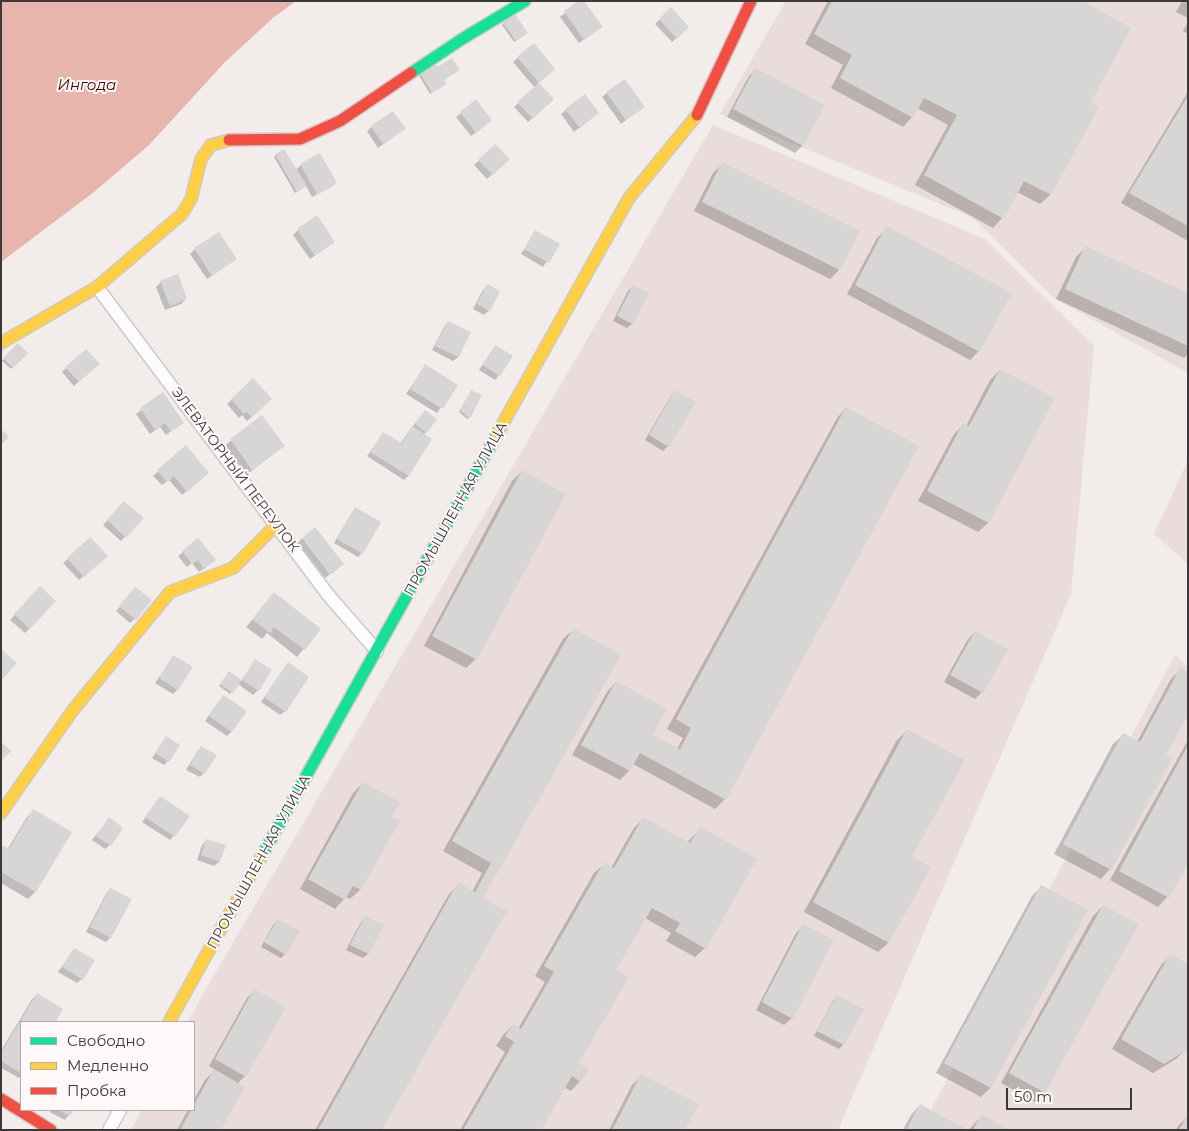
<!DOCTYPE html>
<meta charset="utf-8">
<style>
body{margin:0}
#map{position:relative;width:1189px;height:1131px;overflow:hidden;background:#f2eceb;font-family:Montserrat,sans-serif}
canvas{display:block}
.frame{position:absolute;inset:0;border:2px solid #3d3938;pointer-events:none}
.legend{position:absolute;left:20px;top:1021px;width:175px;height:90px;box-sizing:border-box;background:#fef9f8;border:1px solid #b1acab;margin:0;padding:6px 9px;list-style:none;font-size:15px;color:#3d3938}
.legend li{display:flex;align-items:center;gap:10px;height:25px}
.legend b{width:25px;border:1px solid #b1acab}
.scale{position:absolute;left:1006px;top:1088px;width:126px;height:22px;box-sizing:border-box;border:2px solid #3d3938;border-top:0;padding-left:6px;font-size:15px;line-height:18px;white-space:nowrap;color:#3d3938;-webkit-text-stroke:4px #fef9f8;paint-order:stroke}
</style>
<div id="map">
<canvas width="1189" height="1131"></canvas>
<div class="frame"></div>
<ul class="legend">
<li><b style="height:6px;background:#16e098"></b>Свободно</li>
<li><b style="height:6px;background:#ffcf43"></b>Медленно</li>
<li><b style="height:6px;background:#f24e42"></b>Пробка</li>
</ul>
<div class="scale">50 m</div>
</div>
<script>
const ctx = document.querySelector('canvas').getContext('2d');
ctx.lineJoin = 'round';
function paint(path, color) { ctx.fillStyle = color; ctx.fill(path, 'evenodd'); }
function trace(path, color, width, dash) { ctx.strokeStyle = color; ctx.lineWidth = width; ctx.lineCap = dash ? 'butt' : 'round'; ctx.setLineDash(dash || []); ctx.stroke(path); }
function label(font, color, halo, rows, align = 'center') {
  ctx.font = font + ' Montserrat,sans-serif'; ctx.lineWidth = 4; ctx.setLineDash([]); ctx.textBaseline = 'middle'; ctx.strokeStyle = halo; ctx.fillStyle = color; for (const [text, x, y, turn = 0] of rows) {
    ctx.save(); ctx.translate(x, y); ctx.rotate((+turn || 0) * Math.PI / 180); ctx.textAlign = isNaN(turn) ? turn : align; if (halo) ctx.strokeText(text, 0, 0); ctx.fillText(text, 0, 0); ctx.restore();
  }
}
paint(new Path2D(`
 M786 1H1188V373L1054 298 972 217 720 114Z
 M713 125 985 239 1094 346 1071 594 838 1130H131L142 1110H194V1022H188L210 982Z
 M1188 460V564L1154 534Z
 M1175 655 1188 667V1130H920Z`), '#e9dcda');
paint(new Path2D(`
 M1 1H296L274 17 225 62 149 145 94 192 1 262Z`), '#e8b5ad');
paint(new Path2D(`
 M580 1 596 31 579 43 560 17Z
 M828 1H1079L1089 103 1098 107 1050 195 1040 204 1017 192 1002 218 993 228 915 185 948 125 917 108 912 117 903 127 831 88 843 65 805 44Z
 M1182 1H1188V18L1176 12Z
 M671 9 688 27 672 42 655 24Z
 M1188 22V34L1183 31Z
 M504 23 525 35 514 42 502 25Z
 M533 45 549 74 537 84 553 99 528 122 514 107 535 88 513 62Z
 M437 69 442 80 443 86 430 94 418 74Z
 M756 69 824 105 802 146 795 153 727 117 749 76Z
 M1188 92V241L1121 203Z
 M607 93 643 107 621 124 602 97Z
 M585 95 593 117 574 132 561 114Z
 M461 113 486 125 471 136 456 117Z
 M372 127 399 133 378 148 367 131Z
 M495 145 508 159 487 179 474 165Z
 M276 155 296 170 301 165 335 183 331 187 312 197 306 186 295 193 274 157Z
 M722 164 839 270 830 279 694 211 713 173Z
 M887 228 979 351 970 360 847 294 877 238Z
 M298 230 334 242 310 259 293 235Z
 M536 231 558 245 543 267 521 254Z
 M1086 247 1188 294V354L1184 358 1056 299 1076 257Z
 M195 249 235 259 207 279 190 254Z
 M161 282 186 299 181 304 165 310 156 287Z
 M488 286 499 292 489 310 484 315 473 309 483 290Z
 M633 286 647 293 632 324 627 328 613 321 628 291Z
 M448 322 470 333 458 357 453 361 432 350 444 327Z
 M18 345 26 353 11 369 2 361Z
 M495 346 499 375 495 380 479 370Z
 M425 366 456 385 437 413 406 394Z
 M66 368 93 369 74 386 62 372Z
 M1000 370 1054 399 988 523 978 532 918 501 954 434 963 425 966 426 990 380Z
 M253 380 266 404 247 421 242 415 239 418 227 404Z
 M471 391 469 418 467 419 459 412Z
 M675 392 694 403 668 446 663 451 645 440 671 396Z
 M162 394 182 423 166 435 160 427 150 434 136 414Z
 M846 408 725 799 715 809 633 764 629 771 620 780 572 755 607 692 616 682 652 735 677 749 683 738 667 729 837 418Z
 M423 413 426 432 423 435 408 476 404 480 367 456 383 434 400 443Z
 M262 417 284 446 245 476 223 447Z
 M186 447 203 477 182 495 169 480 162 485 153 476Z
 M522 471 476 659 466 668 424 646 512 481Z
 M124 503 142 519 121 541 103 525Z
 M355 509 362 553 358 557 334 543 351 514Z
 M302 538 338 568 325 578 298 543Z
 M183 552 210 564 199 572 192 563 187 567 178 556Z
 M68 559 101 561 79 580 63 563Z
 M40 588 54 602 25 633 10 620Z
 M131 593 135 619 130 623 116 611Z
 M274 594 320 629 297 657 267 633 262 639 246 627Z
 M573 630 481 898 381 1130H315L449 894 459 884 472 892 482 873 443 851 563 639Z
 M975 632 982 692 975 699 944 682 968 639Z
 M173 657 177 690 173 694 155 683Z
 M255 661 258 690 253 695 238 684 230 694 219 686 228 674 241 681Z
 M288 664 285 711 280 715 261 702Z
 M1180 670 1164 756 1110 869 1101 879 1054 854 1113 744 1123 735 1137 742 1171 679Z
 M219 701 232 731 227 736 205 721Z
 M907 731 910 858 929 868 888 943 878 952 804 912 897 740Z
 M166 737 168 761 164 765 152 758Z
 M1188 740V860L1167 897 1158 907 1110 880Z
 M201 747 204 773 200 777 186 770 197 752Z
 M363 783 390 818 398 822 360 890 350 899 346 897 335 909 300 889 353 793Z
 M160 797 174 836 170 840 142 822Z
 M34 810 71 832 35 892 28 899 1 883V847L7 850 27 817Z
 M644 818 687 843 700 828 705 948 695 957 666 941 671 933 645 918 615 971 578 1064 580 1081 571 1091 564 1087 540 1130H460L505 1052 496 1046 503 1035 513 1025 518 1029 545 982 535 976 594 873 604 864 611 868 634 828Z
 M109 819 110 845 105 849 92 840Z
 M207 840 219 862 214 866 197 860 202 845Z
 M1042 886 1087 910 990 1088 981 1097 936 1073 1032 896Z
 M110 889V938L106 942 86 932 106 894Z
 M1103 906 1044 1092 1035 1102 1001 1083 1093 916Z
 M365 917 382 925 368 954 363 958 346 950 361 922Z
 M278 920 285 954 281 958 261 947 273 925Z
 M803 926 792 1018 784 1025 756 1010 796 933Z
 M74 949 82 979 77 983 58 972Z
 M1171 955 1186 1049 1176 1059 1153 1073 1112 1049 1161 965Z
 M254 991 245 1076 237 1084 219 1130H177L188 1110H194V1100L205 1080 215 1070 209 1066 247 998Z
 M37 995 62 1009 54 1022H21V1076L19 1078 1 1068V1051L32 999Z
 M837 996 862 1009 843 1045 839 1049 814 1036 833 1001Z
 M642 1076 684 1130H609L632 1085Z
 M920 1105 963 1130H903L911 1115Z
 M51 1110H72L65 1120 50 1112Z
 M982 1115 1008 1130H969Z
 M1188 1116V1130H1176L1178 1126Z`), '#0003');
paint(new Path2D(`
 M578 1H584L603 27 584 40 564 11Z
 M832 1H1082L1131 28 1091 102 1099 107 1051 195 1024 181 1004 219 924 175 957 115 924 98 913 118 840 78 852 55 814 34Z
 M671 7 689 27 677 39 659 19Z
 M515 14 528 33 516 41 503 22Z
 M534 43 555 69 539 83 554 99 533 119 517 102 539 83 517 57Z
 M452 58 460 70 444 80 447 84 432 93 419 71 434 62 437 67Z
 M755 68 825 105 803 146 733 109Z
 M625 79 645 107 626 120 606 92Z
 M585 94 599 113 580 128 565 109Z
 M1188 96V226L1129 193Z
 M476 99 492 120 476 133 460 112Z
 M393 111 406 129 383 144 371 126Z
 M495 144 510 159 493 175 478 160Z
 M284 149 307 186 297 192 275 154Z
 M320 153 337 183 317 194 300 164Z
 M722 162 860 231 840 270 702 202Z
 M317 215 335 242 315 256 297 229Z
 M886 226 1012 293 980 352 855 285Z
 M535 230 560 244 549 263 524 249Z
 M219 232 237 259 212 276 194 248Z
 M1085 246 1188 293V346L1065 289Z
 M178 274 187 299 170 306 160 281Z
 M487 284 500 291 490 311 477 304Z
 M633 285 649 293 633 324 617 316Z
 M448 321 471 332 459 357 435 346Z
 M18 343 28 353 13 368 3 358Z
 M495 345 513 356 500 376 483 365Z
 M86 349 100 364 79 382 65 367Z
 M425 364 458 385 443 409 410 389Z
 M1000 369 1055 398 989 523 927 491 963 423 969 426Z
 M253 378 272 399 252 417 247 412 244 414 231 399Z
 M471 390 482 395 470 419 460 410Z
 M675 390 696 402 669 447 649 435Z
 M163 392 184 423 171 432 165 423 155 430 140 408Z
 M846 407 919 446 726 800 640 753 630 771 581 745 616 681 667 709 653 735 680 749 691 728 676 719Z
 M425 410 437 419 427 433 415 424Z
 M262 415 285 446 252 470 230 439Z
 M412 426 432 439 409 476 370 452 383 432 401 443Z
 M1 429 9 437 1 445Z
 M186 445 209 473 187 492 174 476 167 482 157 470Z
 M522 470 566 494 477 660 432 636Z
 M124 501 144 518 126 538 107 520Z
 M355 507 381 522 363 554 337 539Z
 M315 527 344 564 330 575 302 538Z
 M90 537 108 556 84 577 67 558Z
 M198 538 216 560 204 569 198 560 192 564 182 551Z
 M40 586 56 601 30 629 14 614Z
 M135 587 152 600 136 620 119 606Z
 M274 592 321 629 305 650 274 627 270 633 252 619Z
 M573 628 621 655 483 898 507 911 382 1130H318L458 882 475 892 491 863 452 841Z
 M975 631 1008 649 983 693 950 675Z
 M1 649 17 663 1 681Z
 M173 655 193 667 178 690 159 678Z
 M255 659 272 670 259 691 242 680Z
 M288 662 309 677 286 712 264 697Z
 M1180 668 1188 672V715L1166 755 1172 759 1111 870 1063 844 1123 733 1140 742Z
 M229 671 242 680 233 693 220 684Z
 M223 695 247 711 232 732 209 716Z
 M907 729 965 760 912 857 931 867 889 943 813 902Z
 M166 736 180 745 169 762 155 753Z
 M1 742 11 751 1 761Z
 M1188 745V863L1169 898 1119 871Z
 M201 746 217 755 205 774 190 765Z
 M363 782 400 802 392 817 400 821 361 890 353 886 345 900 308 879Z
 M160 796 190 816 175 837 145 817Z
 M33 809 72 832 36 892 1 872V845L9 849Z
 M109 817 123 828 111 846 96 836Z
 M643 817 690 843 700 826 757 859 706 949 675 931 680 923 652 908 616 970 629 977 579 1063 589 1069 581 1082 572 1076 541 1130H463L514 1042 505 1036 513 1024 521 1029 554 972 544 966 604 862 614 868Z
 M206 839 226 845 220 862 201 855Z
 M1041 885 1088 910 991 1088 944 1063Z
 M110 888 132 899 111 938 90 927Z
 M1103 905 1139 924 1045 1093 1009 1073Z
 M365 916 384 925 369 954 350 945Z
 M278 919 300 931 286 955 264 942Z
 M803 924 834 940 793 1019 762 1002Z
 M74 948 95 960 83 980 62 967Z
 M1170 954 1188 964V1049L1164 1064 1121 1039Z
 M254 989 286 1007 246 1077 215 1059Z
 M37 993 63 1009 56 1022H21V1073L1 1061V1053Z
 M837 995 864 1009 844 1045 817 1031Z
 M214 1069 245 1087 221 1130H180L191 1110H194V1105Z
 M641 1074 699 1104 685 1130H612Z
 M920 1104 965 1128 964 1130H906Z
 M59 1110H74L70 1116Z
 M981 1114 1010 1130H973Z
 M1188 1115V1130H1179Z`), '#d8d6d5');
const street = new Path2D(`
 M97 287 329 596 377 651
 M109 1130 120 1110`);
const fast = new Path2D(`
 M411 73 462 39 525 1
 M261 857 497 434`);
const slow = new Path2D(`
 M1 343 97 287 182 214 191 199 201 159 211 145 229 140
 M497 434 629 198 697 115
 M1 813 73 710 170 592 233 568 276 525
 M169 1022 261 857`);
const jam = new Path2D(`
 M697 115 751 1
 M229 140 300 139 340 121 411 73
 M1 1099 51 1130`);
trace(street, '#cecac9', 15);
trace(fast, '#cecac9', 14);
trace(slow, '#cecac9', 14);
trace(jam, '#cecac9', 14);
trace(street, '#fdfcfc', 12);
trace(fast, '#16e098', 11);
trace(slow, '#ffcf43', 11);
trace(jam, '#f24e42', 11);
label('14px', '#3d3938', '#fef9f8', [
 ["ЭЛЕВАТОРНЫЙ ПЕРЕУЛОК",235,470,53],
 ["ПРОМЫШЛЕННАЯ УЛИЦА",456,509,-61],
 ["ПРОМЫШЛЕННАЯ УЛИЦА",259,862,-61]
]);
label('italic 15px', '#500', '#fef9f8', [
 ["Ингода",87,86]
]);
</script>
